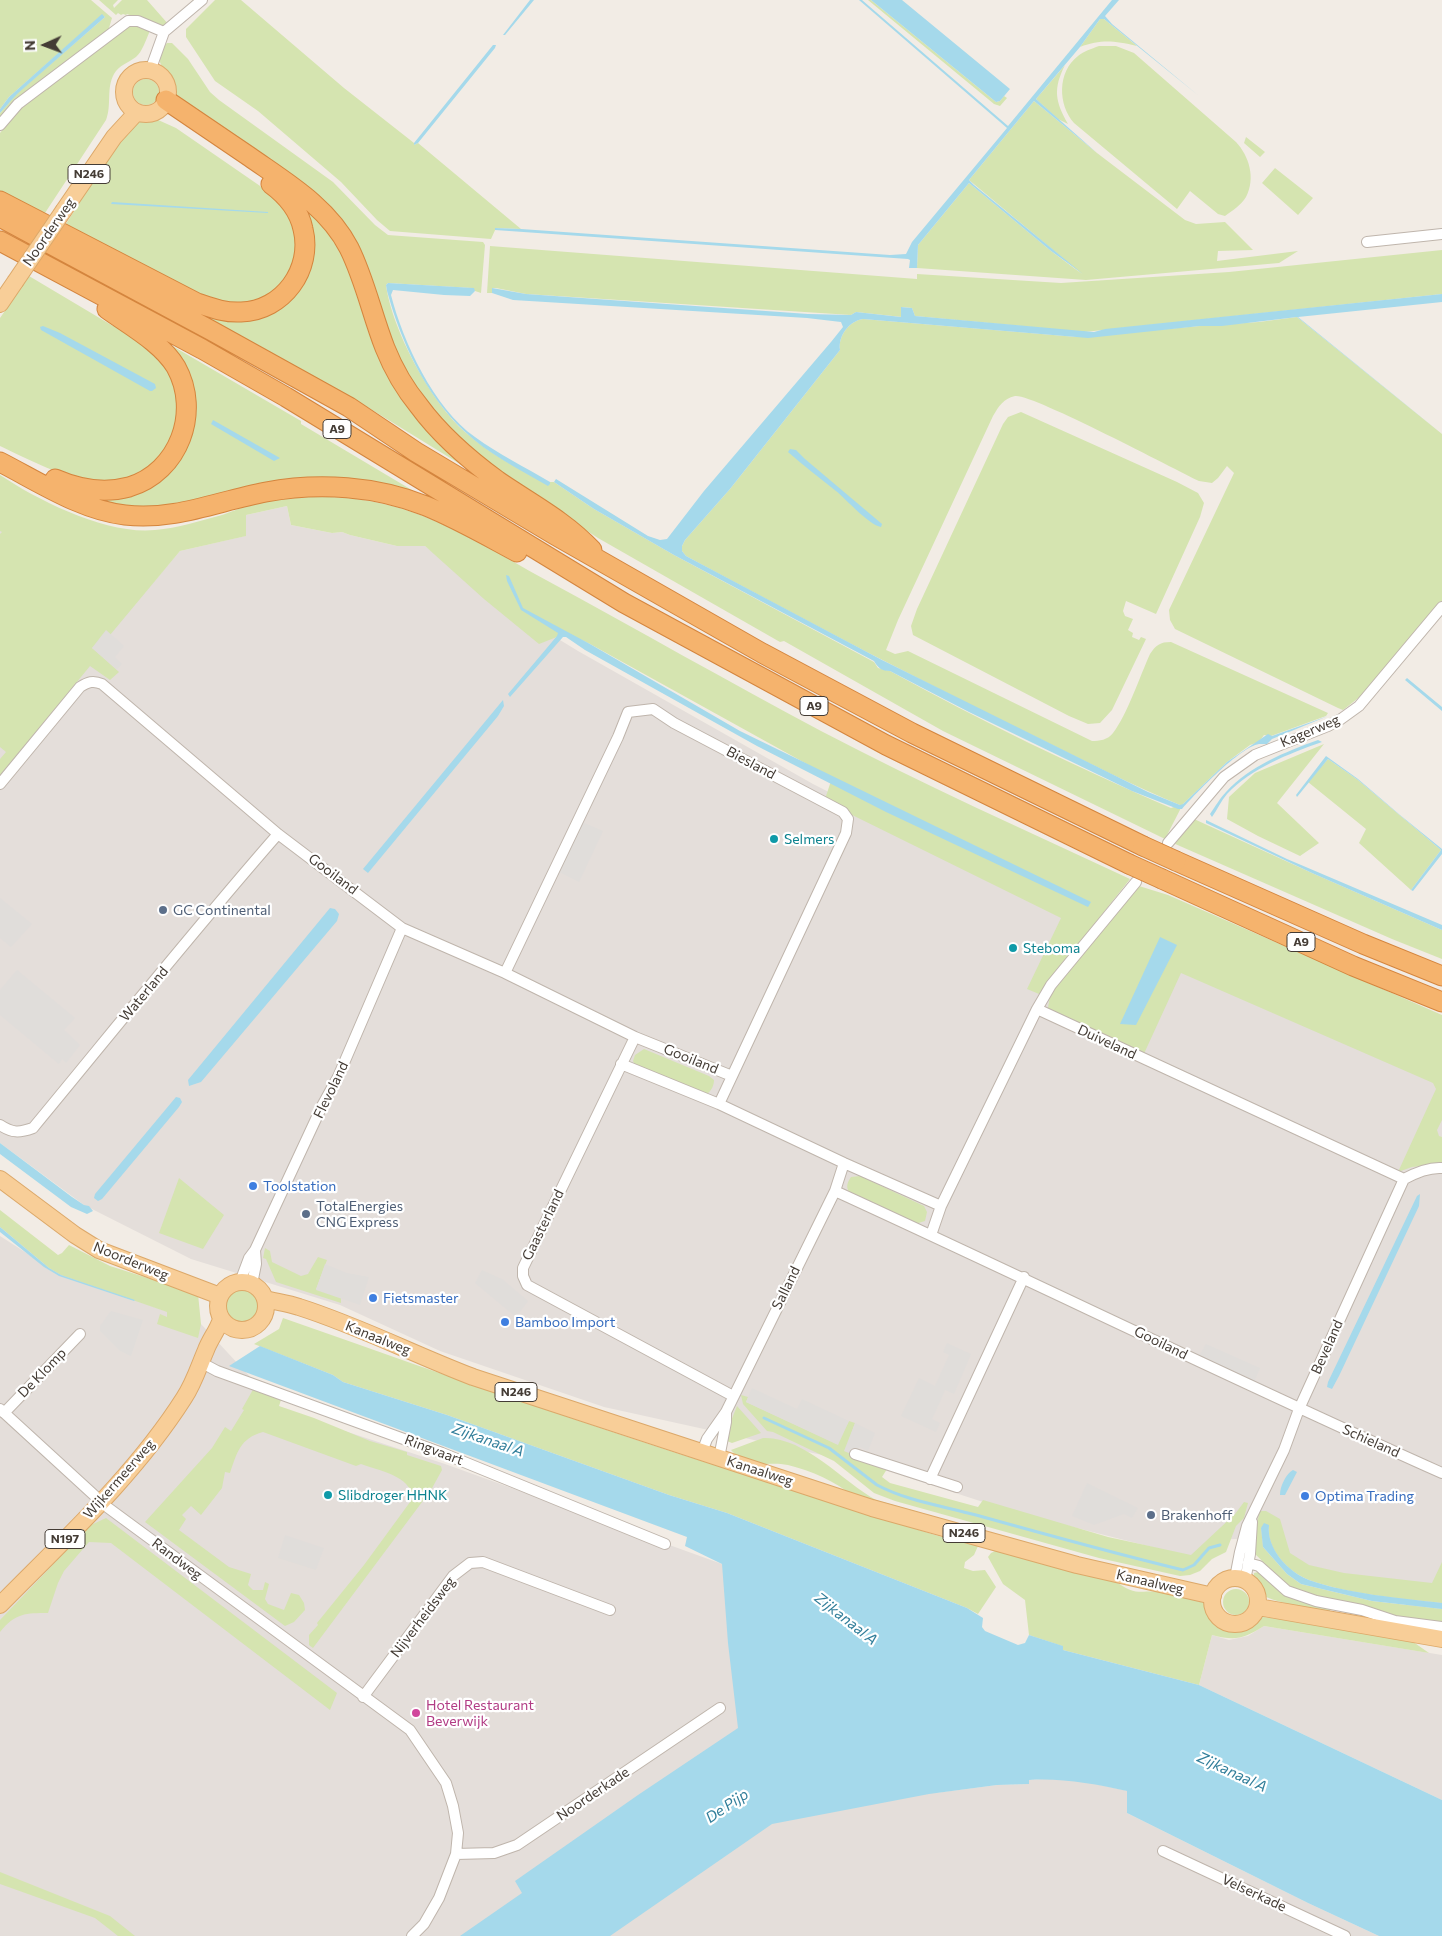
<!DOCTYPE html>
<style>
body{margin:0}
#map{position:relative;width:1442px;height:1936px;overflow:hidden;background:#f2ece5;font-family:Commissioner,sans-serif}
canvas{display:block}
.north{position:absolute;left:20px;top:20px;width:50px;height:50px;-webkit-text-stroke:4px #fff;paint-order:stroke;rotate:268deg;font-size:14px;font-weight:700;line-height:20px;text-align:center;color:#443c35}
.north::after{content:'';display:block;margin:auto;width:18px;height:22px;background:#443c35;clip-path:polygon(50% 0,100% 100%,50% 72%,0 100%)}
</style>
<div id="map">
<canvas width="1442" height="1936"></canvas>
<div class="north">N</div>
</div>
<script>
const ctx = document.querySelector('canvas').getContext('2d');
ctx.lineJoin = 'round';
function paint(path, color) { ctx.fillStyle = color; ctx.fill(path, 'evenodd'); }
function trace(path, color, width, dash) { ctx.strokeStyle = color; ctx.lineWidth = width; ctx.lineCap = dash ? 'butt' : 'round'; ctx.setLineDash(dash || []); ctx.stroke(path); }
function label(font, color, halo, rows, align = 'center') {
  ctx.font = font + ' Commissioner,sans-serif'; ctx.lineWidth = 4.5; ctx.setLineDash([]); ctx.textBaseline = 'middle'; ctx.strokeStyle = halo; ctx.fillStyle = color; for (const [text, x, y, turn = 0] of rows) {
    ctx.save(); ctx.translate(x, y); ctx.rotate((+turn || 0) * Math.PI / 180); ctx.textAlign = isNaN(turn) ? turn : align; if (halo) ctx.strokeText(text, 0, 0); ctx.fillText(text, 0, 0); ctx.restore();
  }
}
paint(new Path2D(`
 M287 506 291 525 332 533 342 532 350 535 397 546H425L511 610 578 651 813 784 1083 921 1136 934 1442 1069V1609L1409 1606 1263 1547 1236 1539 1210 1540 1191 1557 1014 1512 872 1466 604 1407 440 1351 340 1305 191 1259 84 1205 0 1143V523L142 595 180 551 245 536 246 515Z
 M0 1236 53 1270 201 1324 281 1410 445 1464 722 1564 935 1793 997 1785 1028 1784 1029 1780 1055 1778 1083 1781 1128 1791 1127 1813 1308 1903 1379 1936H0Z
 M1264 1626 1442 1655V1800L1199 1685 1212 1635 1229 1640 1248 1636Z`), '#e4deda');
paint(new Path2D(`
 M0 0H91L112 18 109 28 111 30 0 120V113L16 94 105 17 102 15 9 97 0 109Z
 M99 0H118L113 5 114 8 122 0H147L169 25 163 27 127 14 126 15 123 14 121 15 118 13 116 15Z
 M215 0H241L344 88 414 143V145L418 143 521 229 496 228 491 239 390 231 377 220 341 182 258 111 215 81 186 37V29Z
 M868 0H871L996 102 1000 101 1004 96 1007 98 1000 106 994 104Z
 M1100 19H1104L1137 46C1114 41 1102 39 1080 47Z
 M131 26H137L149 31V33C146 40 142 52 136 57 128 63 119 65 114 74 106 88 112 105 106 120L45 213 0 191V133L14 115 33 96 126 28Z
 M167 43H172L188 59 210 92 219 100 333 182 375 225 388 235 483 242 485 245 481 293 475 291 472 288 388 283 386 285C392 330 431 402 465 432 490 454 520 470 549 484L550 482H554L594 509 674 555 874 662 878 668 890 671C981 721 1076 767 1171 808L1180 805C1134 786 1091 764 1046 742 924 683 805 620 686 556L682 551V546L685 540 730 489 840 350C838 336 849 321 863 319L1077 337 1200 326 1259 322 1297 317 1442 434V602L1366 692 1343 710 1338 708 1175 629 1170 620 1169 610 1234 473 1227 466 1218 478 1212 483 1199 481C1174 469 1031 393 1015 396 1003 399 999 406 993 416L898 620 886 650 895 654 908 651 1092 741C1099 741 1108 740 1113 733 1127 715 1140 676 1150 654 1156 645 1160 642 1171 642L1328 713 1326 716 1271 736 1264 735 1259 742 1250 745 1227 762 1183 804 1165 839 943 731 784 641 780 642 598 538 527 492 461 444 411 384 336 213 332 208 328 209 173 94C173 91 172 86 171 82 166 69 150 60 167 43Z
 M1099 46H1116L1134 53 1236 142C1249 156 1256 178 1246 197 1241 205 1232 211 1225 216L1218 214 1190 191 1177 209 1074 123C1058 105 1057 72 1078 56 1084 51 1091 49 1099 46Z
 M1065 65C1053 89 1055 101 1068 124L1058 119 1036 99Z
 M133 92a13 13 0 1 1 26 0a13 13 0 1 1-26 0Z
 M1034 101 1097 153 1185 220 1196 224 1225 222 1253 250 1218 251 1217 261 1298 251 1279 263 1086 280 917 268 918 245 969 183 1051 251 1082 274 969 180Z
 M156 119 176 128 263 188 274 197 286 212 294 226 296 240 295 257 292 267 279 287 258 301 229 304 198 294 66 224 111 152 136 122 142 120Z
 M1246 137 1265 152 1260 157 1244 143Z
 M1275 168 1313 198 1298 215 1262 183Z
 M295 194 337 239 381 349 499 488 351 397 197 312 227 316 300 278Z
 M490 246 917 279V274L1061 283 1229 272 1442 250V294L1084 332 915 316 912 308 902 307V317L856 312 851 315 526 294 496 288H492V293H487Z
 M29 276 113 326 116 325C136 339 157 352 169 374 197 425 153 489 96 482 65 479 28 459 0 446V318Z
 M157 337 301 421V424L437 505 281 486 129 512 51 483 129 492 188 428Z
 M1021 412 1177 482 1198 493 1204 503 1200 517 1156 614 1126 601 1123 611 1125 616 1133 619 1128 630 1133 633 1132 637 1139 640 1141 637 1146 639 1112 710 1100 723 1088 724 1069 716 913 635 911 626 917 609 1003 424 1008 417Z
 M0 475C39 501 107 535 155 530 178 528 200 521 222 515 240 509 269 495 287 499 326 494 365 498 403 509 454 525 500 555 546 580 638 630 729 682 821 731 922 784 1027 831 1130 879L1039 994 1027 989 1061 918 842 810 825 799 832 778 590 644 567 633 539 644 484 599 425 546H397L350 535 342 532 332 533 291 525 287 506 246 515V536L180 551 110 635 92 648 119 672 110 680 90 666 0 776V759L6 752 0 747V534L2 532 0 531Z
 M1324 744 1277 803 1319 843 1300 856 1258 836 1227 819 1229 797 1255 773Z
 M1328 759 1358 780 1441 850 1411 890 1359 843 1366 829 1308 782Z
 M1194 819 1312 873 1442 930V959L1392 939 1173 843Z
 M1139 886 1168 895 1442 1015V1120L1437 1130 1439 1136 1442 1137V1164L1412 1167 1398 1172 1436 1089 1433 1083 1181 973 1142 1058 1050 1015 1048 1008 1050 995Z
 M644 1049 709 1076 714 1080C714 1086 711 1091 707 1094L635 1065 633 1061 635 1055Z
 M860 1176 924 1206 927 1212 925 1221 915 1224 851 1194C845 1188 847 1183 851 1177Z
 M179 1178 224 1215 203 1249 159 1233Z
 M0 1210 58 1255 62 1253 69 1245 110 1266 198 1294 201 1324 198 1338 157 1324 160 1314 167 1317V1312L61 1275 49 1268 0 1227Z
 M265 1248 270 1251 272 1262 301 1276 308 1274 318 1257 327 1260 316 1289 341 1298V1303L276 1282 266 1259 263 1258Z
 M224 1307a17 17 0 1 1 34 0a17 17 0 1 1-34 0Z
 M283 1318C456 1379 629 1440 805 1493 863 1510 919 1533 978 1546L974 1555 965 1562 964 1568 973 1571 985 1570 996 1587 978 1614 967 1608 727 1513 669 1495 447 1415 343 1382 333 1375 254 1344 279 1329Z
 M255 1386 279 1397 281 1400 279 1406 314 1418 370 1441 407 1452V1455L441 1466 442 1470 431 1490 313 1648 309 1645V1635L318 1625 317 1623 364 1565 413 1498C410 1475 379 1471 361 1464L356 1466 263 1432C240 1438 237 1453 230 1473L225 1472 222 1488 201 1515 191 1506 182 1515 186 1519 179 1530 229 1567 251 1574 248 1585 253 1590H263L265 1582 269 1584 265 1599 268 1604 284 1610 291 1593 299 1595 304 1603 305 1610 294 1622 285 1626 145 1522 212 1448 225 1427 231 1431 244 1410 242 1409Z
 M741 1395 748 1397 746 1402 837 1444 849 1421 855 1423 845 1451 887 1469 882 1477 890 1483 978 1507 983 1500 1108 1537 1191 1555 1235 1514 1244 1502 1248 1503 1244 1518 1236 1526 1226 1552 1212 1559 1200 1571 1190 1575 1180 1576 1099 1558 895 1501 874 1493 834 1461 773 1432 767 1431 743 1404Z
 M737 1406 761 1433 732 1443 727 1441V1431Z
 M763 1438C804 1436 842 1481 876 1500L1070 1555 1159 1577 1165 1581 1149 1578 1022 1546 854 1497C835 1481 812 1471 788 1465 763 1460 750 1473 731 1450Z
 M1260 1511H1266L1280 1519 1290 1553 1309 1565 1344 1573 1432 1583 1442 1562V1603C1399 1598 1351 1595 1309 1580 1288 1572 1266 1549 1269 1525L1261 1528 1263 1547 1287 1574 1301 1584 1372 1601 1442 1609V1625L1397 1619 1312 1596 1293 1588 1284 1582 1255 1554 1256 1526Z
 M106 1518 337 1693 330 1710 111 1543 89 1542 64 1571 58 1583 48 1613C26 1613 15 1613 0 1632V1620L91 1525Z
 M995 1551H1005L1114 1580C1136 1597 1138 1590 1162 1592 1176 1593 1191 1600 1205 1603L1218 1622 1226 1627H1240L1255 1618 1264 1617 1294 1621 1409 1639 1429 1653 1264 1626C1243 1639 1236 1641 1212 1635L1199 1685 1063 1650 1062 1646 1029 1635 1025 1600 1003 1584 988 1557 991 1553Z
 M1258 1572C1278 1593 1303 1599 1330 1608V1611H1314L1274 1600 1266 1597 1253 1580 1254 1573Z
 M1223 1602a13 13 0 1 1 26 0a13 13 0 1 1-26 0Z
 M0 1872 110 1916 135 1936H118L95 1918 0 1884Z`), '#d5e4b0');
paint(new Path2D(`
 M106 630 124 646 115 657 122 664 117 669 92 648Z
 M582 822 603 831 579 882 559 872Z
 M0 898 32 924 11 947 0 938Z
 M17 970 75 1018 64 1030 80 1045 66 1063 62 1059 59 1064 0 1015V990Z
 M325 1264 347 1273 369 1277 360 1305 316 1290Z
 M482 1270 502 1279 528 1301 516 1317 475 1283Z
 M111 1311 143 1320 131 1356 120 1351 100 1331V1326Z
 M947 1343 971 1354 954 1394 945 1390 938 1406 932 1419 940 1423 936 1432 901 1416 919 1378 935 1386 949 1355 943 1352Z
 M1206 1344 1260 1368 1254 1382 1199 1356Z
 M752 1388 797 1409 802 1399 849 1421 838 1445 746 1402Z
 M855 1423 875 1433 868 1451 860 1447 849 1453 844 1451Z
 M1087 1483 1138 1508 1132 1518 1124 1514 1094 1525 1072 1516Z
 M285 1535 324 1548 316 1570 278 1558Z`), '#e0ddda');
paint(new Path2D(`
 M530 0H534L505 35H503Z
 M859 0H862L1008 126 1112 0H1119L1105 16 1112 24 1199 96 1104 19H1100L1080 47 1036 99 1097 153 1034 101 969 180 974 185 1083 274 1051 251 969 183 918 245 917 268H909L910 260 908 259 495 230V228L521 229 890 255 906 254 912 242 1007 128Z
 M871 0H902L1010 89 1000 101 996 102Z
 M102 14 105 17 17 94 0 113V109L9 97Z
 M493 45H496L495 48 418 143 414 145V143Z
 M112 202 268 212V213L111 204Z
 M388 283 474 288 475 291 470 296 444 295 393 290 391 295C403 342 434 408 475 437 498 454 525 467 550 482V484L548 486C519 469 488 454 464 431 425 394 401 342 387 291L386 285Z
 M492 288 526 294 808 314 851 315 856 312 901 317V307L912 308 915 316 1094 332 1105 329 1442 294V302L1298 317 1442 434 1297 317 1222 326H1200L1088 338 863 319C849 321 838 336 840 350L730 489 685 540 682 546V551L686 556 882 660 1148 792 1180 805 1183 804 1227 762 1268 734 1272 736 1328 716 1272 739 1267 744C1264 744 1261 744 1259 744 1240 747 1195 794 1182 809H1178L1132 791 969 712 890 671C882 671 878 668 874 661L674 555 594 509 554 482 556 479 648 536 660 540 667 539 704 491 831 342 843 327 841 322 807 318 513 300 492 293Z
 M43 326 60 333 155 384 156 388 152 391H150L41 330 40 327Z
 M213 420 280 458 274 461 211 424Z
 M790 449 796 450 805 459 882 524 881 527C869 525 847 500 836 491 820 478 804 466 788 452Z
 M506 575 509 576 523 608 590 644 740 731 1091 902 1088 907 886 812 757 746 585 650 566 637H563L510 697 508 694 557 636 558 633 521 610 507 581Z
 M1407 678 1442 707V711L1405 680Z
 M503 700 504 706 498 716 368 873 363 869Z
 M1318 740 1322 742C1288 754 1252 768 1227 794 1221 801 1217 810 1212 817L1210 814C1215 807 1220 798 1226 792 1250 766 1285 752 1318 740Z
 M1326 756 1358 779 1400 815 1442 849V854L1413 891 1411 890 1441 850 1358 780 1328 759 1297 797 1296 795Z
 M1206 820 1287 859 1442 925V930L1312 873 1206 823Z
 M330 908 335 909 339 914 337 921 201 1082 189 1086 188 1080Z
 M1160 937 1177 945 1136 1025 1120 1024Z
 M176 1097 180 1098 182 1102 179 1107 102 1199 98 1201 94 1198 95 1194Z
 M0 1143 72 1197 84 1205 89 1206 93 1211 87 1214 71 1207 0 1154Z
 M1420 1194 1419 1206 1339 1376 1332 1389 1327 1387 1328 1382 1417 1196Z
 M0 1227 49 1268 61 1275 135 1300 134 1301 59 1276 44 1267 0 1232Z
 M260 1346 333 1375 343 1382 447 1415 669 1495 727 1513 967 1608 983 1618 982 1627 985 1631 1018 1645 1025 1643 1029 1635 1063 1646V1650L1199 1685 1442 1800V1936H1379L1308 1903 1127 1813V1791C1094 1784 1063 1778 1029 1780V1784L997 1785 929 1794 772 1824 610 1936H460L522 1893 515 1881 638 1795 738 1728 728 1643 722 1564 685 1546 687 1537 229 1366Z
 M1293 1470 1297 1472 1285 1495H1280C1280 1486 1286 1474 1293 1470Z
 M1264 1523 1269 1525C1266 1548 1288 1572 1309 1580 1348 1594 1401 1598 1442 1603V1609L1372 1601 1301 1584 1287 1574 1263 1547 1261 1528Z`), '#a5d9eb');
trace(new Path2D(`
 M764 1418 829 1448 877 1485C907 1501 943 1506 976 1515 1044 1534 1113 1553 1183 1570L1194 1565 1209 1548 1220 1545`), '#a5d9eb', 3);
const street = new Path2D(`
 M150 71 164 32 202 0
 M0 125 18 104 128 21H138L164 32
 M1367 242 1442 234
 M0 784 80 687C88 682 93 680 102 684L278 834 402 928 505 973 635 1037 732 1076
 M1168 843 1224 777 1255 755 1328 726 1341 719 1359 706 1442 607
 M505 973 618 737 628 712 653 709 674 723 843 812 848 819 846 833 719 1104
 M1037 1009 1051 985 1136 882
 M635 1037 523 1268V1276L527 1285 733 1396
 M621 1064 719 1104 844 1163 941 1206
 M0 1125C12 1133 19 1133 33 1128 114 1030 194 930 278 834
 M1404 1179C1415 1173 1428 1167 1442 1168
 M835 1191C1038 1284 1238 1382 1442 1473
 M931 1235 941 1206 1037 1009 1404 1179
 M240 1282 249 1258 255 1250 322 1106 338 1077 402 928
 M252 1284 256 1264 255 1250
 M202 1363 217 1371 442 1453 665 1544
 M0 1409 107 1507 410 1730 446 1783 453 1806 458 1833 456 1854 439 1898 424 1924 412 1936
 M4 1413 80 1334
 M702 1452 707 1439 726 1412 835 1191 844 1163
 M855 1454 957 1487
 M719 1458 726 1422V1412
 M930 1479 1024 1277
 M1248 1563 1259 1566 1287 1591 1316 1601 1362 1610 1395 1621 1442 1627
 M1235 1578 1240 1552 1247 1526 1284 1450 1299 1409 1404 1179
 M1245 1581 1250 1554 1252 1522
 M363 1697 453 1576 470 1563 483 1562 610 1610
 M1163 1851 1345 1936
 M456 1854 494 1853 517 1845 720 1708`);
const primary = new Path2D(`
 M124 92a22 22 0 1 1 44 0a22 22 0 1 1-44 0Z
 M64 210 114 137 137 112
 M0 304 15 282
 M0 1179 75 1235 99 1250 220 1296
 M218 1306a24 24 0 1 1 48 0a24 24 0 1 1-48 0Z
 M265 1299C277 1302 288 1303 299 1307 359 1326 415 1355 473 1377L872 1508 1077 1565 1213 1596
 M1212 1601a23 23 0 1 1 46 0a23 23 0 1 1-46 0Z
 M0 1605C64 1540 135 1475 184 1398 194 1383 199 1366 206 1350 210 1339 218 1330 221 1319
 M1258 1607 1442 1639`);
const highway = new Path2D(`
 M166 100C194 119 222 138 250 157 287 183 328 207 349 248 365 280 372 315 385 348 393 368 405 389 419 406 441 436 468 459 498 481 530 503 565 521 592 550
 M0 201 197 303C212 308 225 313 241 312 283 311 313 269 303 229 299 210 286 195 271 184
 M0 217 212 331 349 407 416 452 555 535 762 653 912 733 1143 846
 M0 241 202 349 286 397 624 603 886 745 1129 864
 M0 462C39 482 81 510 125 515 174 521 218 501 266 492 319 482 376 486 426 506 458 519 487 536 517 552
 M55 479C78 489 103 494 129 487 179 472 201 412 176 367 162 343 129 325 107 309
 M1176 861 1363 944 1442 976
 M1162 879 1353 966 1442 1002`);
trace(street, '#bfb5ac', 12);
trace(primary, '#dca869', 18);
trace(highway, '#d4853e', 21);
trace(street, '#fff', 10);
trace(primary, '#f8ce98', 16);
trace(highway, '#f5b36d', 19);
const primaryBridge = new Path2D(`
 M15 282 64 210`);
const highwayBridge = new Path2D(`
 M1143 846 1176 861
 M1129 864 1162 879`);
trace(primaryBridge, '#dca869', 18, []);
trace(highwayBridge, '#d4853e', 21, []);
trace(primaryBridge, '#f8ce98', 16);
trace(highwayBridge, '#f5b36d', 19);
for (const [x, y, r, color] of [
 [774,839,5,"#0f9aa8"],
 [163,910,5,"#5c6f8a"],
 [1013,948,5,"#0f9aa8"],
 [253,1186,5,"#3f7fe0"],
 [306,1214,5,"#5c6f8a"],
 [373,1298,5,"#3f7fe0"],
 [505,1322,5,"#3f7fe0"],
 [328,1495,5,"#0f9aa8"],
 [1305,1496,5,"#3f7fe0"],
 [1151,1515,5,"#5c6f8a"],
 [416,1713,5,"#d1479c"]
]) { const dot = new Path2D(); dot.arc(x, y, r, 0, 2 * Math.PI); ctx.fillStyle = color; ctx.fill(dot); trace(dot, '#fff', 2); }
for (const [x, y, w] of [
 [89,174,42],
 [337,429,28],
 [814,706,28],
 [1301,942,28],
 [516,1392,42],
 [964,1533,42],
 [65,1539,40]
]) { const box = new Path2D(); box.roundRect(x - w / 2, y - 9.5, w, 19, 4); ctx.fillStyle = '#fff'; ctx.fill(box); trace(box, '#443c35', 1); }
label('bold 12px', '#443c35', null, [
 ["N246",89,174],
 ["A9",337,429],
 ["A9",814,706],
 ["A9",1301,942],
 ["N246",516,1392],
 ["N246",964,1533],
 ["N197",65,1539]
]);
label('14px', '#443c35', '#fff', [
 ["Noorderweg",49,232,-55],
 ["Kagerweg",1310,731,-23],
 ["Biesland",751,763,28],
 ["Gooiland",333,874,37],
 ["Waterland",144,994,-50],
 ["Duiveland",1107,1042,25],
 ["Gooiland",691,1059,22],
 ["Flevoland",331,1090,-64],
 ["Gaasterland",543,1225,-64],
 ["Noorderweg",131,1261,22],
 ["Salland",786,1288,-64],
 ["Kanaalweg",378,1338,22],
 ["Gooiland",1161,1343,26],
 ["Beveland",1327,1347,-66],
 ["De Klomp",42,1373,-46],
 ["Schieland",1371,1441,24],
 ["Ringvaart",434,1450,21],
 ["Kanaalweg",760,1471,18],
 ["Wijkermeerweg",119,1479,-49],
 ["Randweg",177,1559,37],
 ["Kanaalweg",1150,1582,13],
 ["Nijverheidsweg",423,1617,-53],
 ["Noorderkade",593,1794,-34],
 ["Velserkade",1254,1893,25]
]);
label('14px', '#0d838f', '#fff', [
 ["Selmers",784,839],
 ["Steboma",1023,948],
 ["Slibdroger HHNK",338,1495]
], 'left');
label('14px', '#4e5e75', '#fff', [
 ["GC Continental",173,910],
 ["TotalEnergies",316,1206],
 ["CNG Express",316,1222],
 ["Brakenhoff",1161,1515]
], 'left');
label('14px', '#366cbe', '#fff', [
 ["Toolstation",263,1186],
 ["Fietsmaster",383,1298],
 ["Bamboo Import",515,1322],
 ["Optima Trading",1315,1496]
], 'left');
label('14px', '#b23c85', '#fff', [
 ["Hotel Restaurant",426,1705],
 ["Beverwijk",426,1721]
], 'left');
label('italic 15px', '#317e9a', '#fff', [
 ["Zijkanaal A",488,1440,19],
 ["Zijkanaal A",846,1619,38],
 ["Zijkanaal A",1232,1772,25],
 ["De Pijp",727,1806,-34]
]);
</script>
